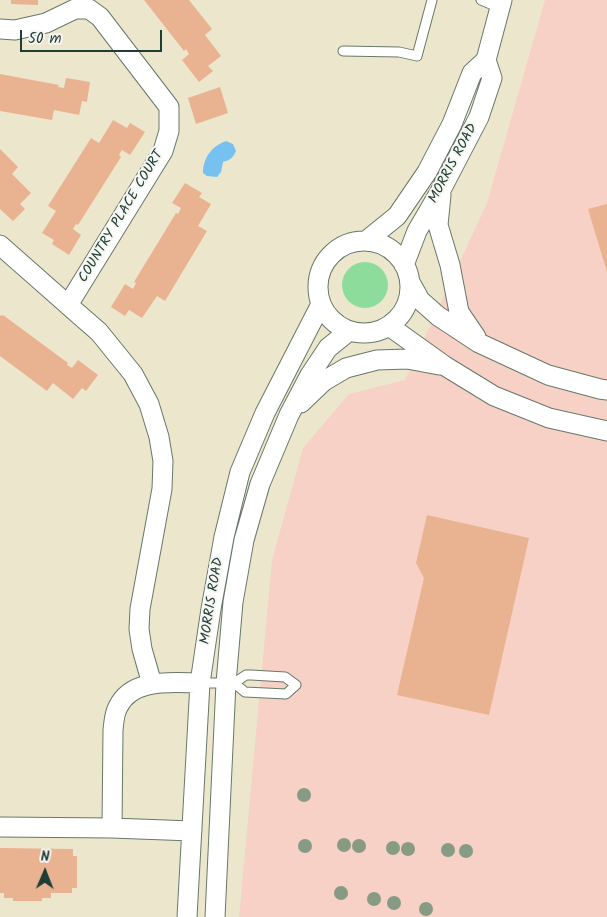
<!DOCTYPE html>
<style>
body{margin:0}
#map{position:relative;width:607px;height:917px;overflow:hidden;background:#ece7cc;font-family:Kalam,sans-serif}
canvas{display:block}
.north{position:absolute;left:20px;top:847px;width:50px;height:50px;-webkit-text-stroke:4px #f6f6f2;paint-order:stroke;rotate:1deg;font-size:14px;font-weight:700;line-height:20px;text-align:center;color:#1f3d34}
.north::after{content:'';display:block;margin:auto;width:18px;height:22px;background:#1f3d34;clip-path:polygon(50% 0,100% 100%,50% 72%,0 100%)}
.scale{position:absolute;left:20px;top:30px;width:142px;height:22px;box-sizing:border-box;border:2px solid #1f3d34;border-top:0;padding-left:6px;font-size:15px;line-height:18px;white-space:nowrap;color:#1f3d34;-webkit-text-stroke:4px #f6f6f2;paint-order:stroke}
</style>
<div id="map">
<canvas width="607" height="917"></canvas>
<div class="north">N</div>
<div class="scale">50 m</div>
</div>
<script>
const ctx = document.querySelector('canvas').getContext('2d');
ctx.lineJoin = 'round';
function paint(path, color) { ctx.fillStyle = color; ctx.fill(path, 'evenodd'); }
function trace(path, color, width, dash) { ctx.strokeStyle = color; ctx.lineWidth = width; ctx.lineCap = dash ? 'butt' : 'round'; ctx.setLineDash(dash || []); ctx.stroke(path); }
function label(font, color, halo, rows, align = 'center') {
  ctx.font = font + ' Kalam,sans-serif'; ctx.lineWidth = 4; ctx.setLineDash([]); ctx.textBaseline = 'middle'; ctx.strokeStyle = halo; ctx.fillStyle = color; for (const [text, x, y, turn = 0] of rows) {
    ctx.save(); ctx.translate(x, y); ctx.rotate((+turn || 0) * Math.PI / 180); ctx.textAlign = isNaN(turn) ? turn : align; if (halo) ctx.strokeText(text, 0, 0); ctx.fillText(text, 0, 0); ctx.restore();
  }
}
paint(new Path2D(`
 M545 0H607V917H239L272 560 303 448 349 394 405 380 487 203Z`), '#f7d1c6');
paint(new Path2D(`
 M342 285a23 23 0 1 1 46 0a23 23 0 1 1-46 0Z`), '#8ddc9b');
paint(new Path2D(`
 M226 141 233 144 236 151C233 158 230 160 223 162L221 172 217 177 207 176 203 173C203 158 212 146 226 141Z`), '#77c1f0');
paint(new Path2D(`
 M11 0H38V5L11 4Z
 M144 0H189L212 29 205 35 221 56 208 66 213 71 199 82 182 60 189 54 186 49 184 51Z
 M0 74 59 85 58 87 64 88 66 78 90 82 87 102 82 101 79 115 54 110 52 120 0 111Z
 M220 87 228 113 196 124 188 98Z
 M113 120 127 128 130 123 145 132 130 155 122 150 119 155 121 157 78 225 76 224 73 229 81 235 69 255 52 244 54 240 42 233 56 211 48 206 91 138 99 143Z
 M0 149 18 167 12 174 31 193 20 204 25 209 13 221 0 209Z
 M185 183 202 193 199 197 211 204 198 226 207 231 165 301 157 296 142 318 129 310 125 316 111 307 125 284 133 289 136 283 134 282 176 213 178 214 181 208 172 203Z
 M607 204V272L588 209Z
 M0 315 2 316 3 315 68 363 67 365 72 368 78 360 98 375 86 391 82 388 73 399 53 383 47 391 0 356Z
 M427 515 529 538 489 715 397 695 424 578 416 563Z
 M0 848 73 849V856H77V888H72V893H51V898H42V901H13V898H4V893H0Z`), '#e9b291');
const lane = new Path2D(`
 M481 0 500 8
 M343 51 399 52 417 56 432 0
 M200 683H234L246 675H251L285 677 296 685 286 694 245 692 234 683`);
const street = new Path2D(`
 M0 29 15 30 46 23 75 9H89L100 17 169 107V131L163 151 68 305 0 245
 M441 195 438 225 450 265 459 312 476 337
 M318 287a46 46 0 1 1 92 0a46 46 0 1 1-92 0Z
 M366 241 397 216 427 172 452 124 472 73 486 60 502 0
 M404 265 417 231 441 190 479 117 492 78 486 60
 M410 282 420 300 438 316 479 343 548 375 600 389 607 390
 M68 305 99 332 133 374 149 404 159 437 163 461 162 489 140 609 139 629 142 649 152 684
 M389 326 445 366 494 396 549 418 607 431
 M301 403 324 381 346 368 377 360 407 359 439 365
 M0 827 112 828 192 831
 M112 828 113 730C114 722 114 714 118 707 132 677 173 683 200 683
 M187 917 200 683 211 609 224 537 240 472 265 413 321 304
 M215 917 226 683 233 602 244 540 260 484 289 415 310 375 328 348 349 331`);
trace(lane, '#677869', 11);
trace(street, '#677869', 21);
trace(lane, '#fff', 9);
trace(street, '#fff', 19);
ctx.fillStyle = '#879b84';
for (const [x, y] of [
 [304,795],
 [344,845],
 [305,846],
 [359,846],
 [393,848],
 [408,849],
 [448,850],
 [466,851],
 [341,893],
 [374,899],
 [394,903],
 [426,909]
]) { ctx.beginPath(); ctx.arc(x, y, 7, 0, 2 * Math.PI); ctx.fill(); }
label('14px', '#1f3d34', '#f6f6f2', [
 ["MORRIS ROAD",454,164,-62],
 ["COUNTRY PLACE COURT",122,217,-59],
 ["MORRIS ROAD",213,601,-81]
]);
</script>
